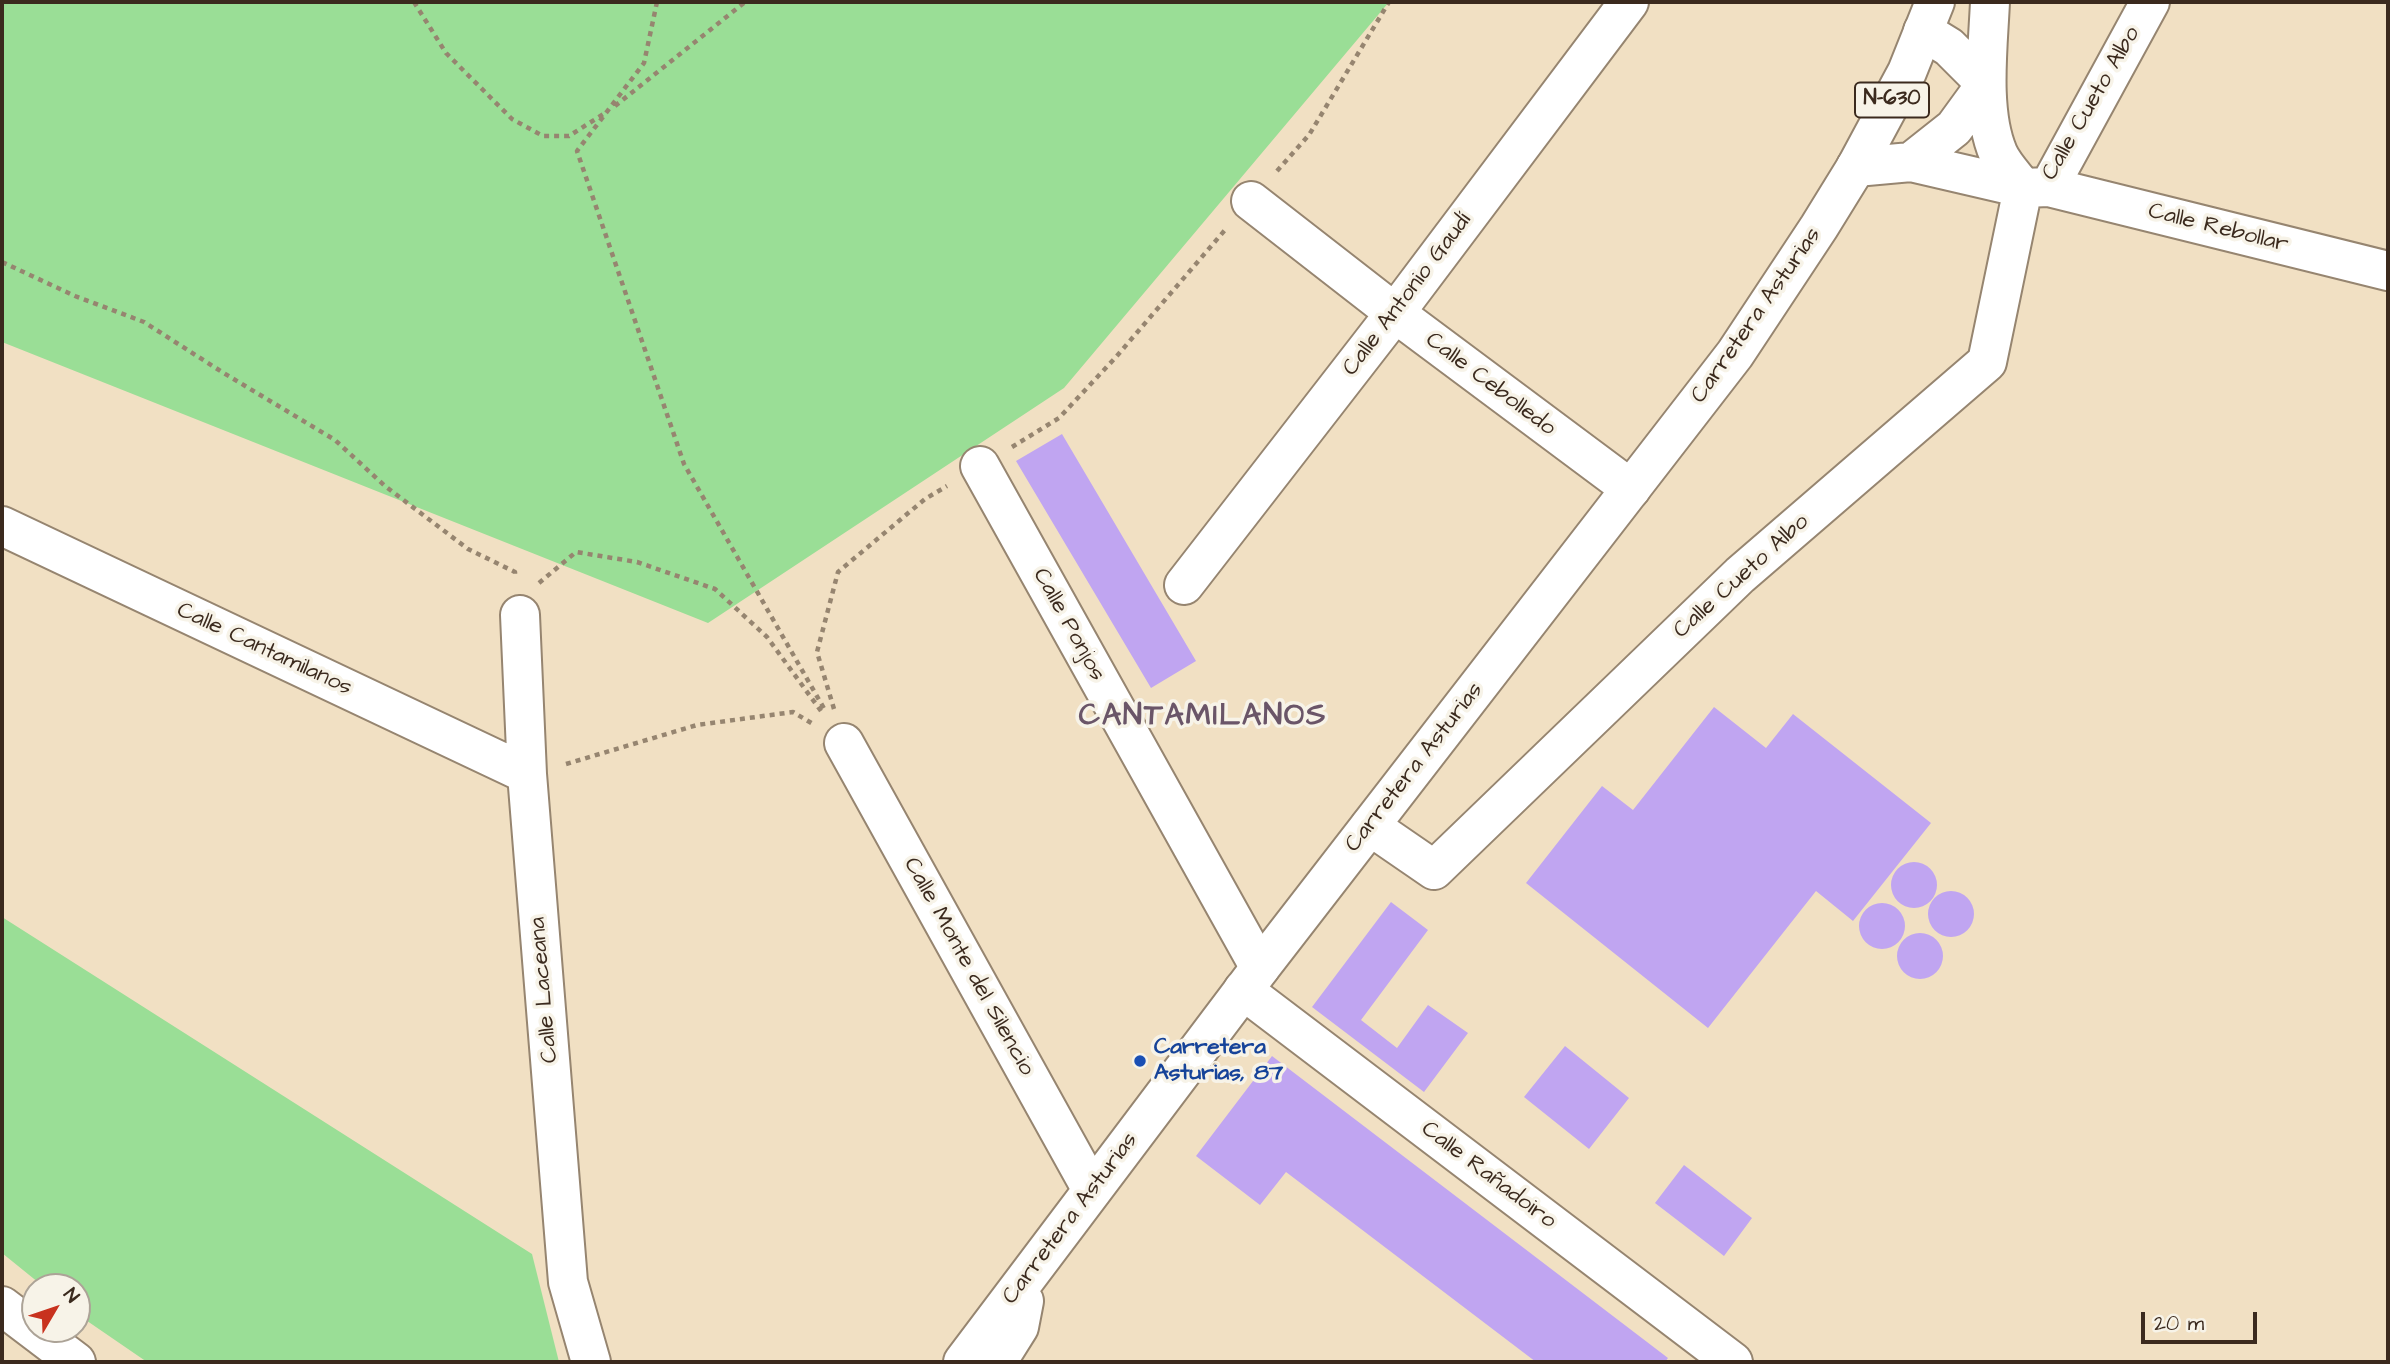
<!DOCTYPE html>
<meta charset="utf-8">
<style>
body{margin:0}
#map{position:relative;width:2390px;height:1364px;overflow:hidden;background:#f1e0c3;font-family:"Architects Daughter",sans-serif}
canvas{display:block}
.frame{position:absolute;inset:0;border:4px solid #3b2a1e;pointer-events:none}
.north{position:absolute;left:21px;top:1273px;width:70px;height:70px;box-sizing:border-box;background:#f7f3e8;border:2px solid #aca397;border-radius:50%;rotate:51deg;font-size:19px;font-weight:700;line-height:28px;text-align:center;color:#3b2a1e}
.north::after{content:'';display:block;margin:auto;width:24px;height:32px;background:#c8321e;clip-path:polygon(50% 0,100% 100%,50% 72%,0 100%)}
.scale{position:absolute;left:2141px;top:1312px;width:116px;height:32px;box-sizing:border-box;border:4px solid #3b2a1e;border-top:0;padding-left:9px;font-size:21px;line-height:24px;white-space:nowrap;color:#3b2a1e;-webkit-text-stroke:5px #f7f3e8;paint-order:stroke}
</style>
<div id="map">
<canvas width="2390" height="1364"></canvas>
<div class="frame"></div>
<div class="north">N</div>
<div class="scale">20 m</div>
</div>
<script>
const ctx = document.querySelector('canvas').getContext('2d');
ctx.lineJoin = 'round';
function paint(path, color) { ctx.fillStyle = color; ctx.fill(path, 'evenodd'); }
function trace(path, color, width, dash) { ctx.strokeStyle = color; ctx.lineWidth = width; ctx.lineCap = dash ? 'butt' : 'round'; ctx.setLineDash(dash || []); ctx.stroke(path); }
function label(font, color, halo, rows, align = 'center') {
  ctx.font = font + ' "Architects Daughter",sans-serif'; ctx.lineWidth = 7; ctx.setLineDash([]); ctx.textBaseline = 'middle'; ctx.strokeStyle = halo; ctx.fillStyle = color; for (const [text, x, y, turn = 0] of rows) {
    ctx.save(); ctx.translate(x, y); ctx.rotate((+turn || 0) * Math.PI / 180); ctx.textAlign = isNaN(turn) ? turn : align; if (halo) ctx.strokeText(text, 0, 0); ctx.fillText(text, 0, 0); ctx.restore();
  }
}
paint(new Path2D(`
 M2 2H1389L1064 388 708 623 2 342Z
 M2 917 532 1254 559 1362H147L77 1314V1287H44L2 1253Z`), '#9ade96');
paint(new Path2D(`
 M1062 434 1196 661 1151 688 1016 461Z
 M1714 707 1766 748 1793 714 1931 823 1853 921 1816 891 1708 1028 1526 883 1602 786 1633 810Z
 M1891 885a23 23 0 1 1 46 0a23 23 0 1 1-46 0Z
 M1928 914a23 23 0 1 1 46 0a23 23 0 1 1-46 0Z
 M1391 902 1428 930 1361 1020 1397 1048 1428 1005 1468 1033 1424 1092 1312 1007Z
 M1859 926a23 23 0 1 1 46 0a23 23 0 1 1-46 0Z
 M1897 956a23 23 0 1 1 46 0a23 23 0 1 1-46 0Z
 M1565 1046 1629 1098 1589 1149 1524 1097Z
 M1272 1056 1668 1358 1665 1362H1536L1286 1172 1260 1205 1196 1156Z
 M1684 1165 1752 1218 1724 1256 1655 1203Z`), '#c0a5f1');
const street = new Path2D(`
 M1923 31 1949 47 1986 84
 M1911 162 1954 128 1986 84
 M1856 167 1911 162 2023 188 2049 187 2388 271
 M2049 187 2150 2
 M1251 201 1395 313 1631 489
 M980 466 1260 968
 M2 526 527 774
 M1184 585 1395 313 1629 2
 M520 615 527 774 568 1282 591 1362
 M844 743 1092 1190
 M1370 826 1434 870 1740 575 1987 362 2023 188C2015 177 2003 165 1998 153 1980 111 1988 47 1990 2
 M1243 990 1733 1362`);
const primary = new Path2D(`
 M2 1306 76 1362
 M963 1362 1260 968 1735 354 1819 227 1856 167
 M997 1362 1019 1327 1024 1301`);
const highway = new Path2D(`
 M1856 167 1907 72 1935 2`);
trace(street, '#968570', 42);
trace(primary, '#968570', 42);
trace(highway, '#968570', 42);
trace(new Path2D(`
 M414 2 446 53 512 119 543 136H569L605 113
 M657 2 644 63 577 151 684 464 826 712
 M615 106 745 2
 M1277 171 1309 135 1389 2
 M2 262 75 296 144 322 222 372 335 440 385 486 468 549 515 572V577
 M1012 447 1059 418 1116 357 1225 230
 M539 583 576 552 637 562 715 589 767 637 821 711
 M834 709 817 652 838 572 925 499 947 486
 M566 764 697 725 793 712 813 724`), '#968570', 4.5, [5, 5]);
trace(street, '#fff', 38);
trace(primary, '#fff', 38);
trace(highway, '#fff', 38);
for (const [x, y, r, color] of [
 [1140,1061,7,"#1a4fb4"]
]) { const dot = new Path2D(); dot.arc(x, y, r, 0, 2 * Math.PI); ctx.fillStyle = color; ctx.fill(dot); trace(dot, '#f7f3e8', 2.5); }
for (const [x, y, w] of [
 [1892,100,74]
]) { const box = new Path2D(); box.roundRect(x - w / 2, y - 17.5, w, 35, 5); ctx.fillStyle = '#f7f3e8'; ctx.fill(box); trace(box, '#3b2a1e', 2); }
label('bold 21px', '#3b2a1e', null, [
 ["N-630",1892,100]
]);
label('23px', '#3b2a1e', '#f7f3e8', [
 ["Calle Cueto Albo",2092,104,-60],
 ["Calle Rebollar",2218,229,14],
 ["Calle Antonio Gaudí",1408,295,-53],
 ["Carretera Asturias",1757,316,-55],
 ["Calle Cebolledo",1490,385,37],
 ["Calle Cueto Albo",1742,577,-42],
 ["Calle Ponjos",1068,625,61],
 ["Calle Cantamilanos",264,650,25],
 ["Carretera Asturias",1415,768,-52],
 ["Calle Monte del Silencio",968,967,61],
 ["Calle Laceana",545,990,-95],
 ["Calle Rañadoiro",1488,1176,37],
 ["Carretera Asturias",1071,1219,-53]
]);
label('bold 23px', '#164399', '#f7f3e8', [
 ["Carretera",1154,1048],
 ["Asturias, 87",1154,1074]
], 'left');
ctx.letterSpacing = '2px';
label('bold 30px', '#6a5568', '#f7f3e8', [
 ["CANTAMILANOS",1203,718]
]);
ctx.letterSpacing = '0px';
</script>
